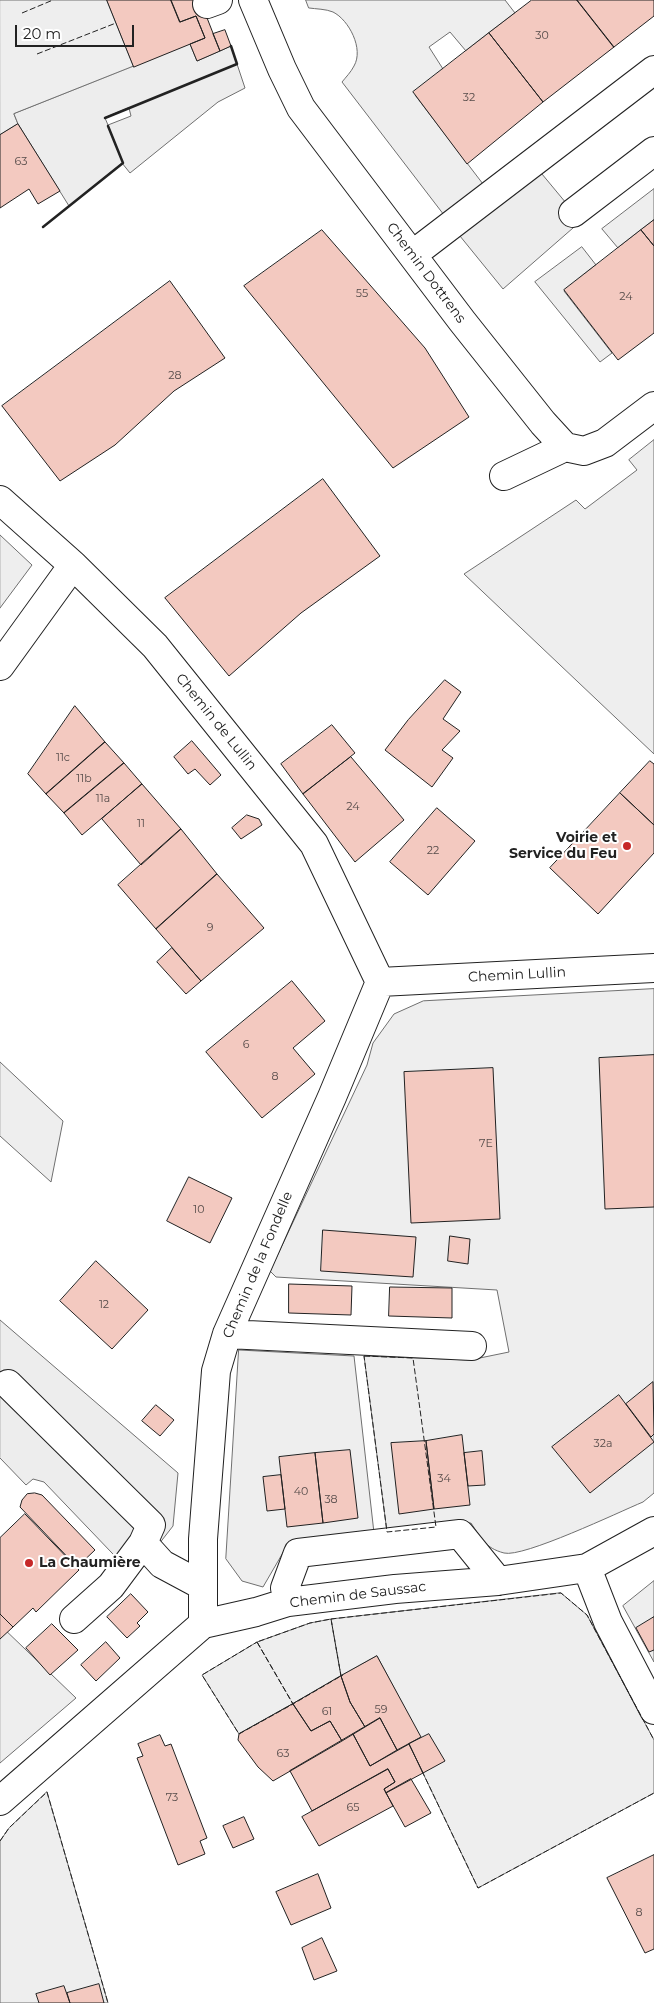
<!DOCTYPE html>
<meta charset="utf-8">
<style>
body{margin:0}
#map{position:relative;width:654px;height:2003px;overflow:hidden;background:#fff;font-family:Montserrat,sans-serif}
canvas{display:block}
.scale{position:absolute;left:15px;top:25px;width:119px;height:22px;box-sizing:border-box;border:2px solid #222;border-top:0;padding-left:6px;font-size:15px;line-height:18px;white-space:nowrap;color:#222;-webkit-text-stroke:4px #fff;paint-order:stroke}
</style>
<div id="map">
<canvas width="654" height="2003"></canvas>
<div class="scale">20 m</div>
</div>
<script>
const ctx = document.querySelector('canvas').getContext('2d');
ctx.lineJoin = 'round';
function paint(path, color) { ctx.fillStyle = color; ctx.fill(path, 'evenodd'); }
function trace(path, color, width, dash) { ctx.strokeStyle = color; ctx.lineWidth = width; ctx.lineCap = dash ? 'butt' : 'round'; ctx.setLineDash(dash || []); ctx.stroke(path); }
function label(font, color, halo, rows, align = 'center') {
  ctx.font = font + ' Montserrat,sans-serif'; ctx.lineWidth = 4; ctx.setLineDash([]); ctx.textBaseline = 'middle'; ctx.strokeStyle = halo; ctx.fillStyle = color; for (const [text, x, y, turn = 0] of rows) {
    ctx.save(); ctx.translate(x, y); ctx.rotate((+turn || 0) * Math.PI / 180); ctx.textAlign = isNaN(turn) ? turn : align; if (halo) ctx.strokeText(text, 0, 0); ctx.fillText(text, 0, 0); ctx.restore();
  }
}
const green = new Path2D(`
 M0 0H107L134 67 14 114 18 124 0 135Z
 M306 0H505L515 13 466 51 450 32 429 47 443 69 415 95 483 184 444 215 342 82C346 77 351 72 354 66 364 49 349 20 333 12 326 9 316 9 309 8Z
 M654 189V220L618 248 602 229Z
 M582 247 596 265 564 291 612 353 600 362 535 282Z
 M654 440V754L464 574 576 500 585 509 637 470 629 460Z
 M0 535 32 565 0 608Z
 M654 989V1493L643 1502C619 1512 523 1558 504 1553 485 1548 481 1538 471 1523L387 1532 364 1356 470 1360 509 1352 497 1290 276 1277 270 1271 367 1065 373 1043 394 1014 423 1001Z
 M0 1062 63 1121 51 1182 0 1136Z
 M239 1350 354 1356 374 1533 288 1544 263 1587 242 1581 226 1559Z
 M654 1581V1662L623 1606Z
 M561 1593 587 1615 654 1740V1793L478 1888 409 1744 420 1737 377 1656 239 1734 202 1675 257 1642 310 1623 331 1619Z
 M0 1625 76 1698 0 1763Z
 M47 1792 108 2003H0V1841L9 1828Z`);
paint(green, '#eee');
trace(green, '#6f6f6f', 1);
const parking = new Path2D(`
 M190 44 197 61 231 46 245 88 218 102 130 173 122 163 69 206 18 124 14 114ZM129 108 131 116 108 125 105 118Z
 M532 162 581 221 503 289 451 225Z
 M0 1320 178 1473 173 1526 134 1576 44 1482 33 1479 26 1485 0 1458Z`);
paint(parking, '#ededed');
trace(parking, '#6f6f6f', 1);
const building = new Path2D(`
 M107 0H171L180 22 196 16 205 38 134 67Z
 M171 0H200L220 51 197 61 190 44 205 38 196 16 180 22Z
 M532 0H577L614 47 543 102 489 33Z
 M577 0H654V16L614 47Z
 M225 30 231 46 220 51 213 34Z
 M489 33 543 102 467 164 413 92Z
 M18 124 60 191 38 204 29 189 0 208V135Z
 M654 220V246L641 230Z
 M322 230 425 348 469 417 393 468 244 286Z
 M641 230 654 246V333L618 360 564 290Z
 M170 281 225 358 174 391 115 445 60 481 2 406Z
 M323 479 380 556 301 613 229 676 165 598Z
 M445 680 461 692 443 719 460 731 442 750 453 758 432 787 385 750 408 720Z
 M75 706 105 742 46 794 28 774Z
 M332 725 355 753 303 794 281 764Z
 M192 741 221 775 210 785 195 769 188 774 174 757Z
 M105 742 124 763 64 813 46 794Z
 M351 757 404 820 355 862 303 794Z
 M650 761 654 764V825L620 793Z
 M124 763 142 784 82 835 64 813Z
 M142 784 181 829 141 865 102 819Z
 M620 793 654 825V853L598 914 550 868Z
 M437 808 475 841 428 895 390 862Z
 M247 815 259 819 262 825 241 839 232 828Z
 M181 829 217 874 156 929 118 885Z
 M217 874 264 928 201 981 156 929Z
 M172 948 201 981 186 994 157 962Z
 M292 981 325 1021 293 1048 315 1074 262 1118 206 1052Z
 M654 1055V1207L605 1209 599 1058Z
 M493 1068 500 1219 411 1223 404 1072Z
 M189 1177 232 1198 210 1243 167 1221Z
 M323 1230 416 1237 413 1277 321 1271Z
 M450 1236 470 1239 468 1264 448 1261Z
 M96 1261 148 1310 112 1349 60 1301Z
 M289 1284 352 1286 351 1315 289 1313Z
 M390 1287 452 1288V1318L389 1316Z
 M653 1382 654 1434 651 1437 626 1404Z
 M619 1395 654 1442 590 1493 552 1447Z
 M156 1405 174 1420 160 1436 142 1421Z
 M462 1435 470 1505 434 1509 426 1441Z
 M426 1441 434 1509 399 1514 391 1443Z
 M350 1450 358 1518 323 1523 315 1453Z
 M482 1451 485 1485 468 1486 464 1453Z
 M315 1453 323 1523 287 1527 279 1457Z
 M281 1475 285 1509 267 1511 263 1477Z
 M35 1493 42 1495 95 1550 77 1567 20 1507 22 1500 27 1494Z
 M25 1514 79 1570 36 1612 33 1608 13 1627 0 1614V1538Z
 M131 1594 148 1612 137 1623 140 1626 127 1638 107 1617Z
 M0 1614 13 1627 0 1639Z
 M654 1617V1650L649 1652 636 1628Z
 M52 1624 78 1650 50 1675 26 1648Z
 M106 1642 120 1658 96 1681 81 1665Z
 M377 1656 421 1737 397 1750 380 1718 365 1727 350 1702 341 1676Z
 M341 1676 350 1702 365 1727 342 1741 330 1721 311 1731 293 1704Z
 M293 1704 311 1731 330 1721 342 1741 273 1781 258 1767 238 1740 239 1734Z
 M380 1718 397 1750 370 1766 353 1734Z
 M353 1734 370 1766 409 1744 423 1773 386 1793 384 1789 395 1782 388 1769 312 1811 290 1771Z
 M429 1734 445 1761 423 1773 409 1744Z
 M160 1735 165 1746 171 1744 207 1838 200 1841 205 1854 178 1865 137 1758 143 1756 138 1744Z
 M388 1769 395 1782 384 1789 393 1806 319 1846 302 1817Z
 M411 1779 431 1813 405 1827 386 1793Z
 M244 1817 254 1839 233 1848 223 1826Z
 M654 1855V1949L645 1953 607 1878Z
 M318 1874 331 1908 291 1925 276 1892Z
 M322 1938 337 1971 314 1980 302 1948Z
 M99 1984 104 2003H70L67 1993Z
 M64 1986 70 2003H39L36 1994Z`);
paint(building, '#f3c9c0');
trace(building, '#222', 1);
const minor = new Path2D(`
 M253 0 282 69 301 108 462 321 543 423 565 447 584 451 605 443 654 406
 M207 4 218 0
 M573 213 654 151
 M412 255 654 70
 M504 476 565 447
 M0 500 73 565 155 646 314 844 380 982
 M0 666 73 565
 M380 982 654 968
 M227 1334 472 1346
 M8 1384 151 1525 143 1543 162 1564 203 1586
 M587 1568 608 1622 654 1710
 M288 1602 285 1588 298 1553 460 1534 498 1581
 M74 1619 111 1586 143 1543
 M203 1624V1539L216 1371 227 1334 332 1097 380 982
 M0 1801 203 1624 256 1612 288 1602 395 1589 498 1581 587 1568 654 1531`);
trace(minor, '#222', 30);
trace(minor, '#fff', 28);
trace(new Path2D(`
 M22 13 53 0
 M37 54 116 23
 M364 1356 413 1358 436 1527 387 1532Z
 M331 1619 341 1676 293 1704 257 1642 310 1623Z
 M257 1642 293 1704 239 1734 202 1675Z
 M343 1675 341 1676 331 1619 561 1593 587 1615 654 1740
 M422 1771 478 1888 654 1793
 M0 1841 9 1828 47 1792 108 2003`), '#222', 1, [6, 2.5]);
trace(new Path2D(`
 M105 118 237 64 231 46
 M43 227 123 163 108 126`), '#222', 2.5);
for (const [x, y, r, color] of [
 [627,846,5,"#c62828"],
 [29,1563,5,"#c62828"]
]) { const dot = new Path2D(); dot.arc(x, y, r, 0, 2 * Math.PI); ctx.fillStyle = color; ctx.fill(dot); trace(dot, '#fff', 2); }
label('11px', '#564c4a', null, [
 ["30",542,36],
 ["32",469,98],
 ["63",21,162],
 ["55",362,294],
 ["24",626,297],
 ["28",175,376],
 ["11c",63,758],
 ["11b",84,779],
 ["11a",103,799],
 ["24",353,807],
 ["11",141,824],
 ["22",433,851],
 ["9",210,928],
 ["6",246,1045],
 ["8",275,1077],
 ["7E",486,1144],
 ["10",199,1210],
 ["12",104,1305],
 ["32a",603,1444],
 ["34",444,1479],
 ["40",301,1492],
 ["38",331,1500],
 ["59",381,1710],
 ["61",327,1712],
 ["63",283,1754],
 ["73",172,1798],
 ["65",353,1808],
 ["8",639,1913]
]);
label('14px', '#222', '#fff', [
 ["Chemin Dottrens",426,273,53],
 ["Chemin de Lullin",216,722,51],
 ["Chemin Lullin",517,975,-3],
 ["Chemin de la Fondelle",258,1265,-67],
 ["Chemin de Saussac",358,1595,-7]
]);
label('bold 14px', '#222', '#fff', [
 ["Voirie et",617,838],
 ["Service du Feu",617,854],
 ["La Chaumière",39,1563,"left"]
], 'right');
</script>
